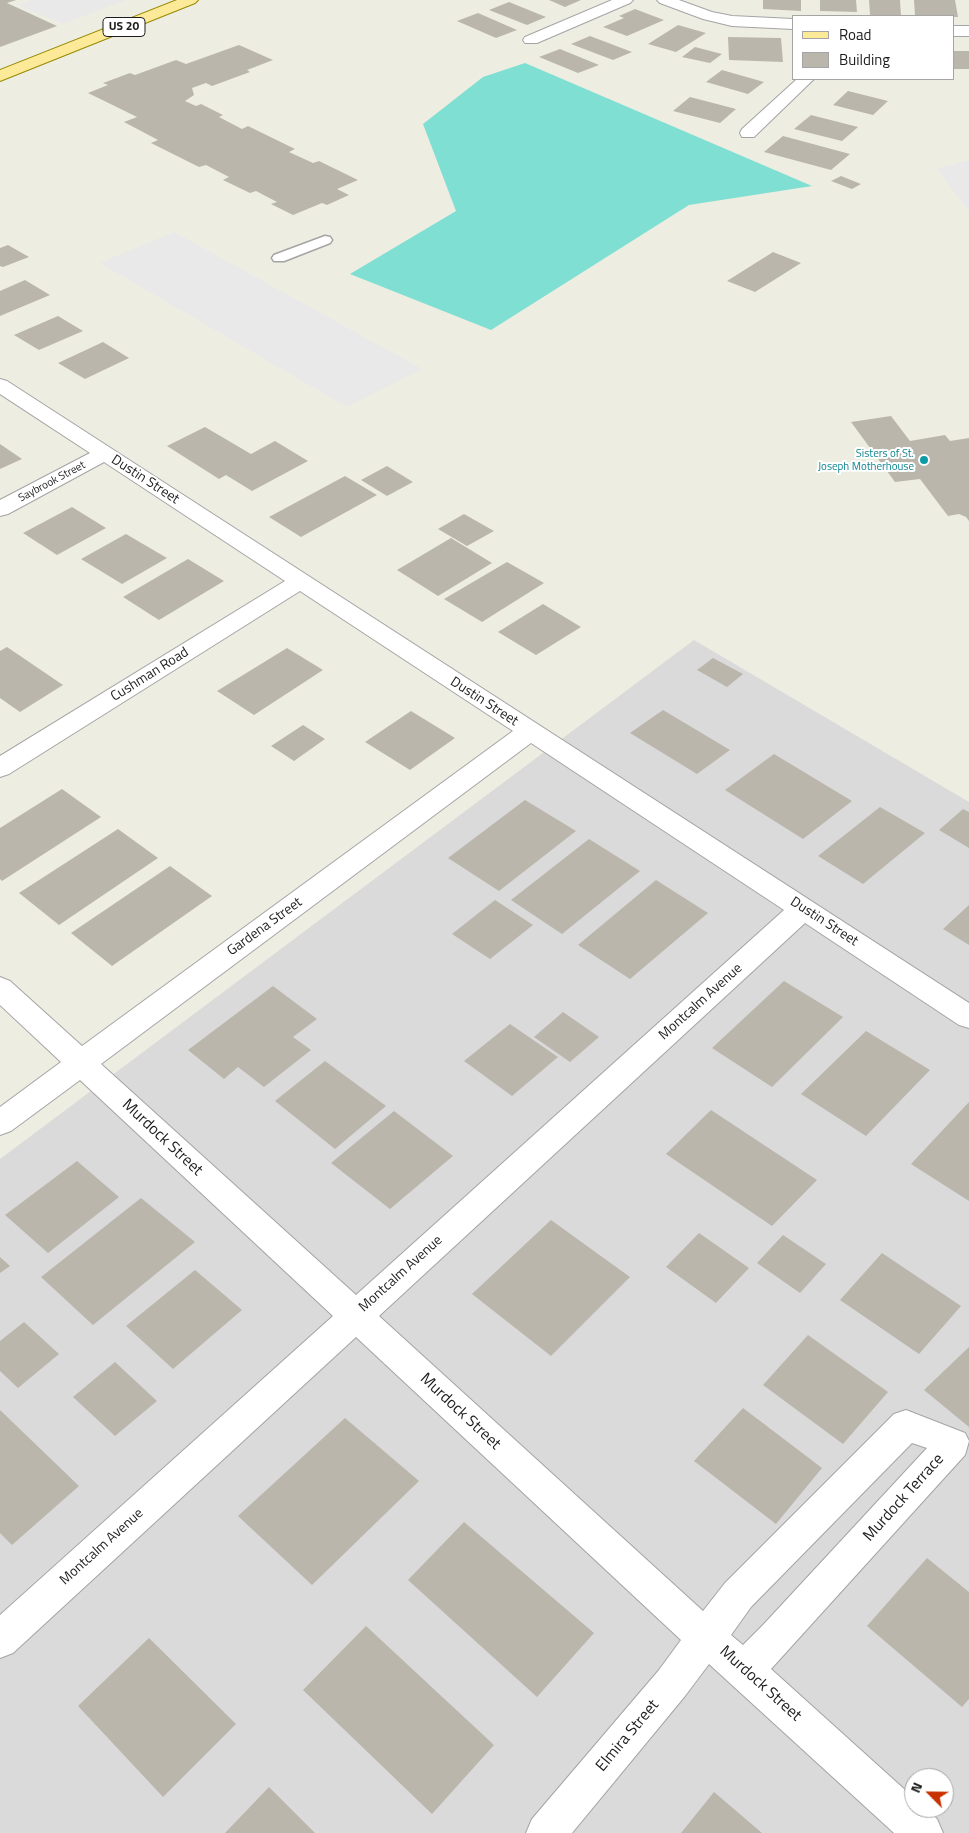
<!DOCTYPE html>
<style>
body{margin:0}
#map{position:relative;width:969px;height:1833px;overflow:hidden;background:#eeede2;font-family:"Titillium Web",sans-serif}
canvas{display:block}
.legend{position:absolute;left:792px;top:15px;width:162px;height:65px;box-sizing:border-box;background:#fff;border:1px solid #a5a5a5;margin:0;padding:6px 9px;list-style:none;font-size:15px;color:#1d1d1d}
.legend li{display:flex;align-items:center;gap:10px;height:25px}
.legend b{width:25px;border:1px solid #a5a5a5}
.north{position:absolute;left:904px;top:1768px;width:50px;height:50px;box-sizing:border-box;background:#fff;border:1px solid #a5a5a5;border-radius:50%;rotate:293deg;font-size:14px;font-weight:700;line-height:20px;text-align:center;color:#1d1d1d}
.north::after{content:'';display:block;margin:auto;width:18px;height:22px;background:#ca3100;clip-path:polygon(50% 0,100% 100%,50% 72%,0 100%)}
</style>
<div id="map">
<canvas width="969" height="1833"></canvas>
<ul class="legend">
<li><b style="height:6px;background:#fdea99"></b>Road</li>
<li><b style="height:14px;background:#bbb6ac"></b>Building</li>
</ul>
<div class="north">N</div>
</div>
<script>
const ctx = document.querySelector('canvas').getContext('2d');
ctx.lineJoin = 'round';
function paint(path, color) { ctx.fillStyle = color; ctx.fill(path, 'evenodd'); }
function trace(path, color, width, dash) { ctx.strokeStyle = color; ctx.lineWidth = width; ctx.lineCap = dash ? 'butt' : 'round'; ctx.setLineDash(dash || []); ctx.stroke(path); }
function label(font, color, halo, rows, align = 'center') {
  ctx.font = font + ' "Titillium Web",sans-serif'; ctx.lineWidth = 4; ctx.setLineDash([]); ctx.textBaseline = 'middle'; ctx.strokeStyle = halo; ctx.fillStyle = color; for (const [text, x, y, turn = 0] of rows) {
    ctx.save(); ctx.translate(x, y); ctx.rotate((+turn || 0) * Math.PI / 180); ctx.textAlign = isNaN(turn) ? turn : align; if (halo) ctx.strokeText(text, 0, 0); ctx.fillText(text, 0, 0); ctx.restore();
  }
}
paint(new Path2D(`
 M694 640 969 802V1833H0V1159ZM914 1778H944V1808H914Z`), '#dbdada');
paint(new Path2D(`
 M525 63 812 186 689 205 491 330 350 274 456 211 423 124 483 77Z`), '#7edfd2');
paint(new Path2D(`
 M30 0H126L63 24 18 5Z
 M969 160V212L937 169Z
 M174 232 422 369 347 407 100 263Z`), '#e9e9e9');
paint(new Path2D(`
 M0 0H16L7 3 57 26 0 47Z
 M549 0H581L565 7Z
 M763 0H801V11L763 9Z
 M820 0H856L857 12 820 11Z
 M869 0H900L901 16 870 15Z
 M914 0H955L958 17 915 16Z
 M509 2 546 17 527 25 489 10Z
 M635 9 664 20 627 36 603 27 624 18 619 16Z
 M478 13 517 30 496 38 457 21Z
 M678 25 706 33 676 52 648 44Z
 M590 36 632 52 613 60 571 44Z
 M728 37 781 38 783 62 729 60Z
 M239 45 273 60 247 70 250 72 212 86 206 83 192 88 194 95 185 101 196 106 201 104 223 115 219 117 242 129 248 126 295 149 289 152 313 163 319 161 358 180 337 189 349 195 327 205 322 203 293 215 271 204 277 202 256 191 250 193 223 180 229 177 206 165 199 167 151 143 158 140 124 122 137 117 88 93 108 85 103 83 130 73 135 75 176 60 186 64Z
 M695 47 722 54 710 63 682 57Z
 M560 49 599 65 578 73 539 57Z
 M953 51H969V69H953Z
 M722 70 764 82 748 94 706 82Z
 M848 91 888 101 873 115 833 105Z
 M690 97 736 109 720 123 673 111Z
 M811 115 858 127 842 141 794 129Z
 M783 136 850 154 831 170 764 152Z
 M841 176 861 184 852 189 831 181Z
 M8 245 29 257 3 267 0 266V248Z
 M773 252 801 263 755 292 727 281Z
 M25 280 50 295 0 316V291Z
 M58 316 83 331 39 350 14 335Z
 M103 342 129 358 85 379 58 363Z
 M891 416 910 441 945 435 950 441 969 438V521L966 517 959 514 948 516 920 479 895 482 851 422Z
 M205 427 251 454 275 441 308 461 252 491 226 475 219 479 167 446Z
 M0 444 22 459 0 469Z
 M387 466 413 482 387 496 361 480Z
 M345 476 377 495 301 537 269 517Z
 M72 507 106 528 57 555 23 533Z
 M464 514 494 531 467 546 438 529Z
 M126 534 167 558 122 584 81 559Z
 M451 538 492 563 438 596 397 570Z
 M188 559 224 581 159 620 123 597Z
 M507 562 544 583 482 622 444 599Z
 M543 604 581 627 536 655 498 632Z
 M7 647 63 685 20 712 0 698V651Z
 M287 648 323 670 254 715 217 691Z
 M713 658 743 674 727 687 697 670Z
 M663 710 730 750 697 774 630 733Z
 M411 711 455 738 410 770 365 742Z
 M303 725 325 739 294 761 271 746Z
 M774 754 852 801 803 839 725 790Z
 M62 789 101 817 2 881 0 879V828Z
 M525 800 576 831 499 891 448 858Z
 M880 807 925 833 863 884 818 856Z
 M963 809 969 812V848L939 830Z
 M118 829 158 858 59 925 19 893Z
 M589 839 640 871 562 934 511 900Z
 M170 866 212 896 112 966 71 933Z
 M656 880 708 913 630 979 578 945Z
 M495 900 533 925 490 959 452 934Z
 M969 905V945L943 929Z
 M784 981 843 1017 772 1087 712 1048Z
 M273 986 317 1019 293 1037 311 1050 264 1087 238 1067 224 1079 188 1050Z
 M563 1012 599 1037 570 1062 534 1037Z
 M510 1024 558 1057 512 1096 464 1061Z
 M866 1031 930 1070 866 1136 801 1094Z
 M325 1061 386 1106 335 1149 275 1101Z
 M969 1102V1201L911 1164Z
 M711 1110 817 1180 772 1226 666 1154Z
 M394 1111 453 1156 390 1209 331 1163Z
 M77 1161 119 1197 48 1253 5 1215Z
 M141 1198 195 1242 93 1325 41 1277Z
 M551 1220 630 1277 551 1356 472 1294Z
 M699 1233 749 1268 716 1303 666 1267Z
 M783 1235 826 1264 800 1293 757 1263Z
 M882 1253 961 1306 919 1354 840 1300Z
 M0 1257 10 1266 0 1273Z
 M195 1270 242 1310 173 1369 126 1326Z
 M24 1322 59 1354 18 1388 0 1371V1341Z
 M808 1335 888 1392 843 1444 763 1385Z
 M969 1347V1427L924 1390Z
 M115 1362 157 1401 115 1436 73 1397Z
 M743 1408 822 1468 776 1524 694 1461Z
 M0 1410 79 1486 12 1545 0 1533Z
 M345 1418 419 1481 312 1585 238 1516Z
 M464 1522 594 1633 537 1697 408 1580Z
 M927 1558 969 1592V1699L962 1707 867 1626Z
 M366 1626 494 1745 432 1814 303 1690Z
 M149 1638 236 1724 163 1797 78 1706Z
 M269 1787 315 1833H225Z
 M714 1792 762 1833H681Z`), '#bbb6ac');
const service = new Path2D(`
 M325 236 330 237 332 240 330 243 284 261H274L272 258 274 255Z`);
const minor = new Path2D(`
 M612 0H633L630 3 537 43H525L523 40 525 37Z
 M657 0H679L712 12 732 16 793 19V29L732 26 703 19 660 3Z
 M953 26H969V36H953Z
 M797 79H814L754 137H742L740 133 742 129Z
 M0 379 7 381 969 1003V1028L959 1025 805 923 379 1316 703 1611 725 1583 894 1414 906 1410 965 1433 969 1441 965 1455 771 1669 914 1798V1808H925L937 1819 943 1833H894L709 1664 685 1696 572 1833H526L532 1819 659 1670 681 1640 356 1337 13 1653 0 1658V1615L333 1316 80 1080 11 1131 0 1135V1107L61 1062 0 1005V977L10 981 82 1046 513 731 300 591 9 774 0 777V756L285 581 104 462 8 514 0 516V500L90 453 0 394ZM531 743 784 910 356 1295 101 1064ZM912 1443 927 1448 763 1625 743 1645 731 1635 751 1607Z`);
const primary = new Path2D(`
 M177 0H198L195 3 0 81V70Z`);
trace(service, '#a4a4a4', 3);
trace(minor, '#a4a4a4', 2);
trace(primary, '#968900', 2);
paint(service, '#fff');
paint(minor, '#fff');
paint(primary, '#fdea99');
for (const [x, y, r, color] of [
 [924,460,5,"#0f9aa8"]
]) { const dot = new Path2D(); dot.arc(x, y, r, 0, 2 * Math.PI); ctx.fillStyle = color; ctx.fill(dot); trace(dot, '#fff', 2); }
label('11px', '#0d838f', '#fff', [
 ["Sisters of St.",914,454],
 ["Joseph Motherhouse",914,467]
], 'right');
label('11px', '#1d1d1d', '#fff', [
 ["Saybrook Street",52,482,-28]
]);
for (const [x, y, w] of [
 [124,27,42]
]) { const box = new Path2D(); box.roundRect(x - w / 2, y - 9.5, w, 19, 4); ctx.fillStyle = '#fff'; ctx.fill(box); trace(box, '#1d1d1d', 1); }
label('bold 12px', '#1d1d1d', null, [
 ["US 20",124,27]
]);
label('14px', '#1d1d1d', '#fff', [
 ["Dustin Street",145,480,33],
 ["Cushman Road",150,675,-32],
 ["Dustin Street",484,702,33],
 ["Dustin Street",824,922,33],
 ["Gardena Street",265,927,-36],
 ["Montcalm Avenue",701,1002,-42],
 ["Montcalm Avenue",401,1274,-42],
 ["Montcalm Avenue",102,1547,-42]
]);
label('16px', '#1d1d1d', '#fff', [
 ["Murdock Street",162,1138,43],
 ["Murdock Street",460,1412,43],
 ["Murdock Terrace",904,1498,-48],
 ["Murdock Street",760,1684,42],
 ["Elmira Street",628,1736,-50]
]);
</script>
